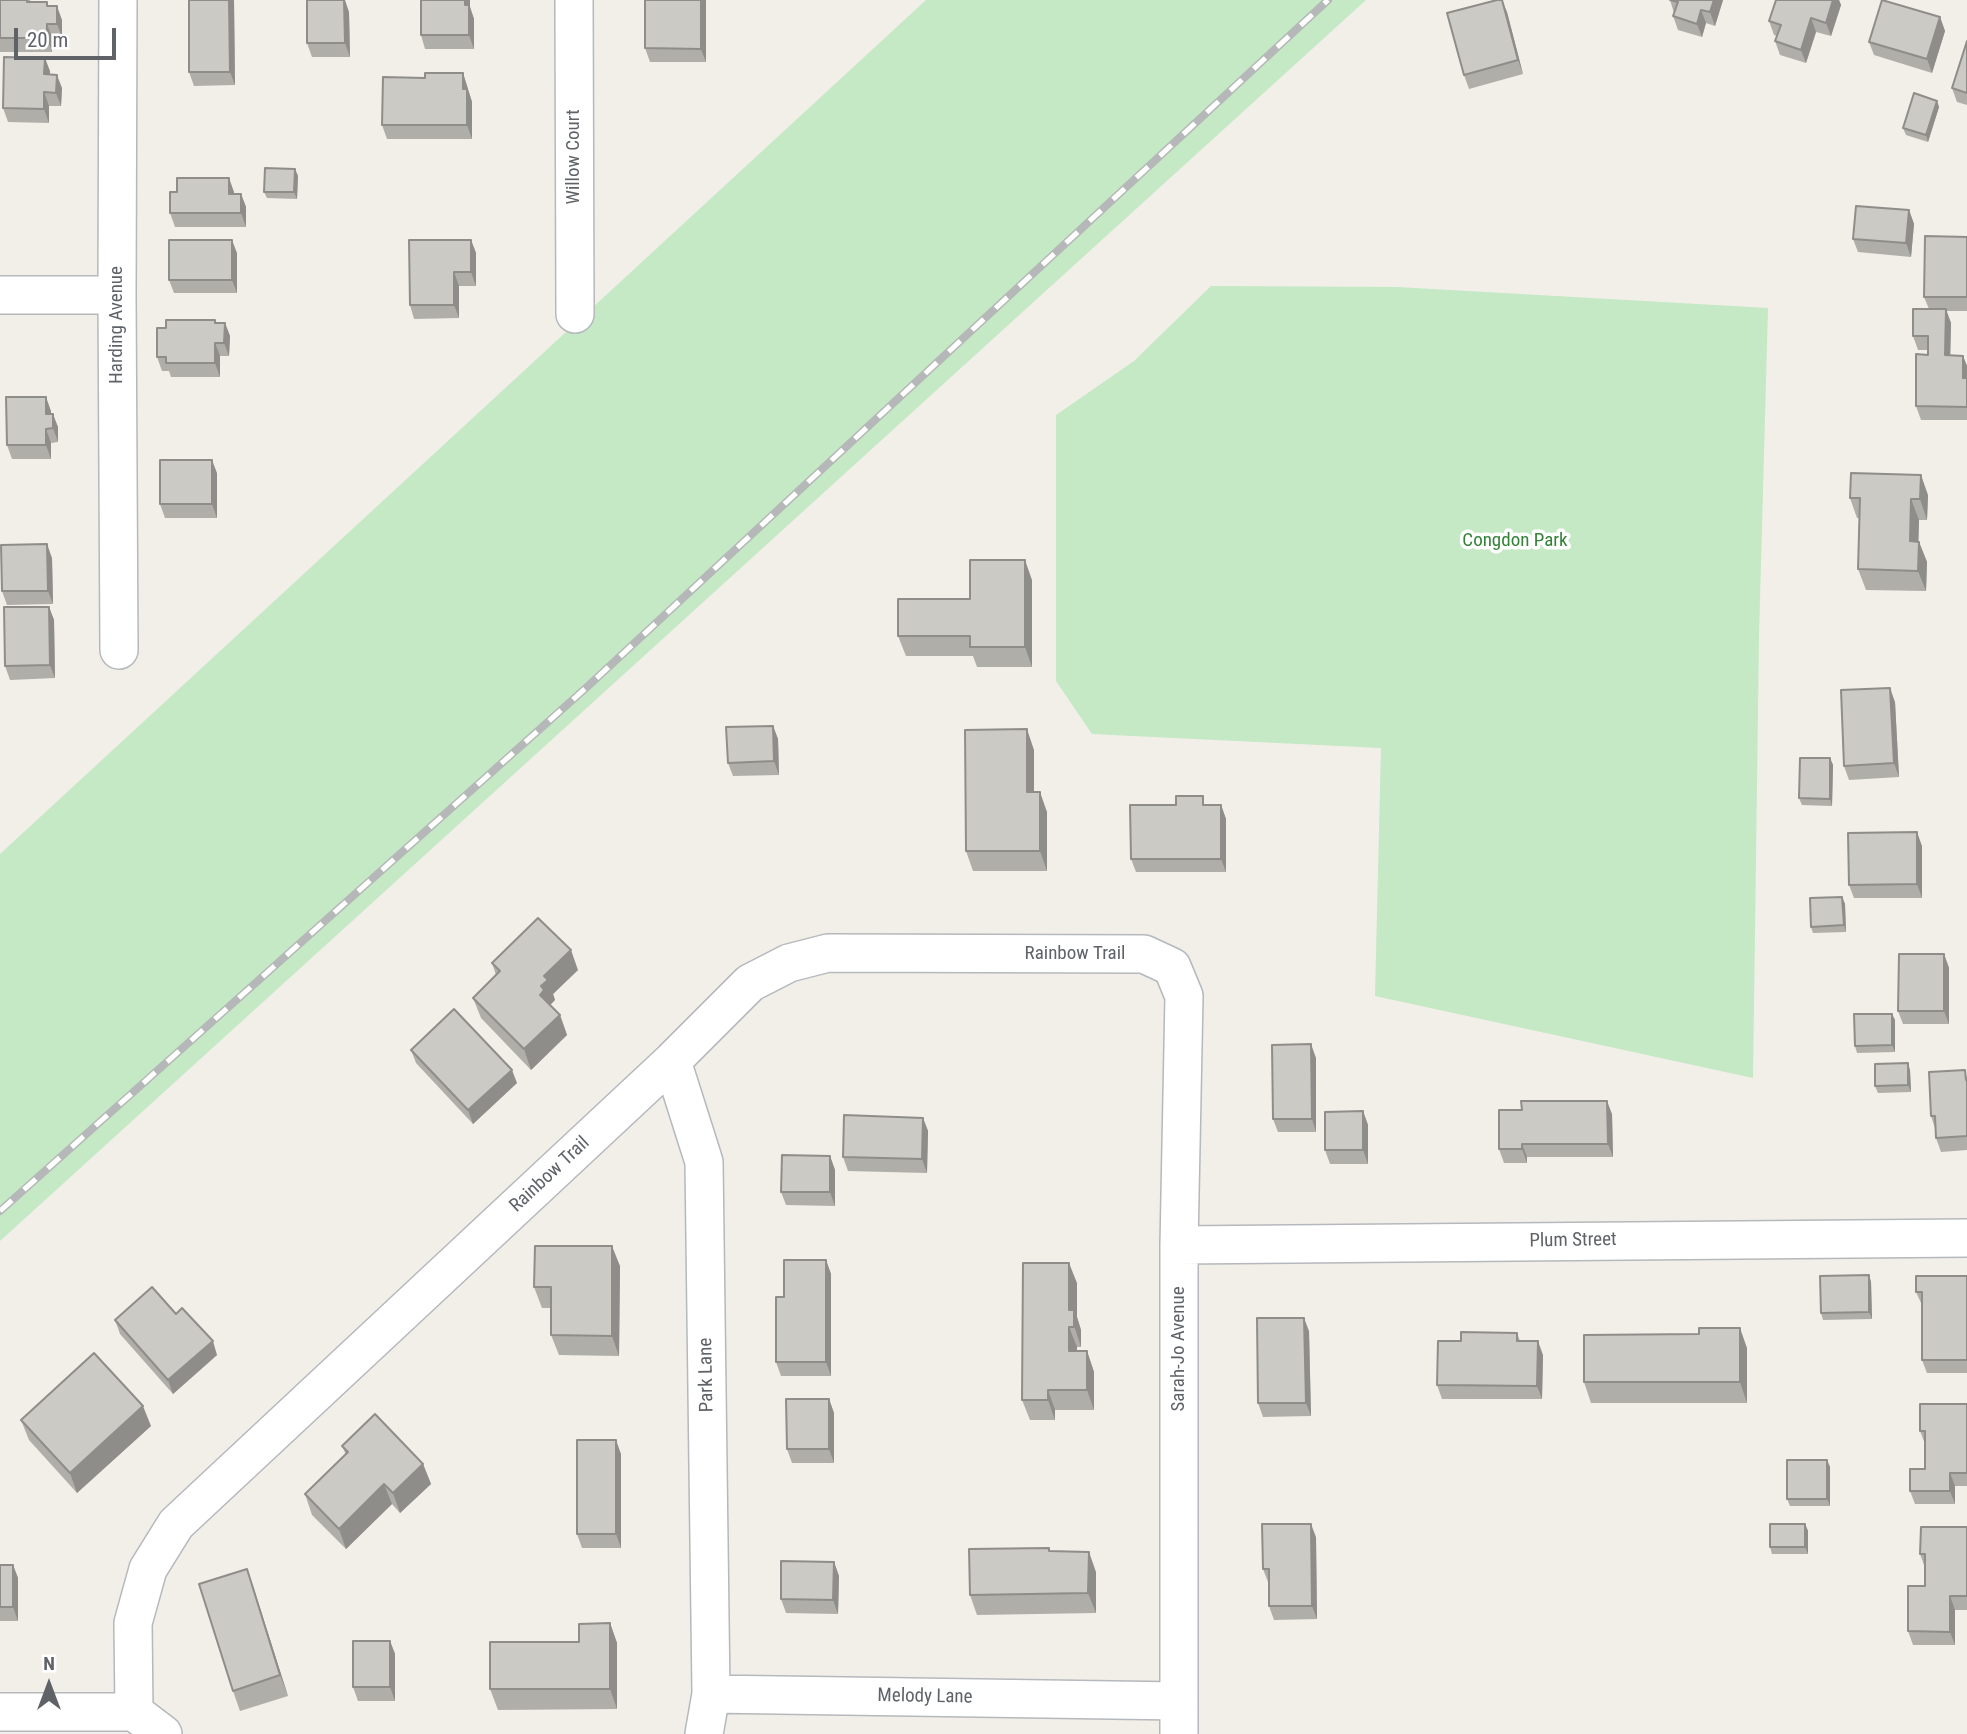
<!DOCTYPE html>
<style>
body{margin:0}
#map{position:relative;width:1967px;height:1734px;overflow:hidden;background:#f1efe8;font-family:"Roboto Condensed",sans-serif}
canvas{display:block}
.north{position:absolute;left:14px;top:1650px;width:70px;height:70px;-webkit-text-stroke:5px #fff;paint-order:stroke;rotate:0deg;font-size:19px;font-weight:700;line-height:28px;text-align:center;color:#5f6368}
.north::after{content:'';display:block;margin:auto;width:24px;height:32px;background:#5f6368;clip-path:polygon(50% 0,100% 100%,50% 72%,0 100%)}
.scale{position:absolute;left:14px;top:28px;width:102px;height:32px;box-sizing:border-box;border:4px solid #5f6368;border-top:0;padding-left:9px;font-size:21px;line-height:24px;white-space:nowrap;color:#5f6368;-webkit-text-stroke:5px #fff;paint-order:stroke}
</style>
<div id="map">
<canvas width="1967" height="1734"></canvas>
<div class="north">N</div>
<div class="scale">20 m</div>
</div>
<script>
const ctx = document.querySelector('canvas').getContext('2d');
ctx.lineJoin = 'round';
function paint(path, color) { ctx.fillStyle = color; ctx.fill(path, 'evenodd'); }
function trace(path, color, width, dash) { ctx.strokeStyle = color; ctx.lineWidth = width; ctx.lineCap = dash ? 'butt' : 'round'; ctx.setLineDash(dash || []); ctx.stroke(path); }
function label(font, color, halo, rows, align = 'center') {
  ctx.font = font + ' "Roboto Condensed",sans-serif'; ctx.lineWidth = 7; ctx.setLineDash([]); ctx.textBaseline = 'middle'; ctx.strokeStyle = halo; ctx.fillStyle = color; for (const [text, x, y, turn = 0] of rows) {
    ctx.save(); ctx.translate(x, y); ctx.rotate((+turn || 0) * Math.PI / 180); ctx.textAlign = isNaN(turn) ? turn : align; if (halo) ctx.strokeText(text, 0, 0); ctx.fillText(text, 0, 0); ctx.restore();
  }
}
paint(new Path2D(`
 M926 0H1366L0 1241V854Z
 M1211 286 1397 287 1768 308 1759 636 1753 1078 1375 996 1381 748 1092 734 1056 681V415L1134 361Z`), '#c5e8c5');
const street = new Path2D(`
 M118 0 117 295 119 650
 M574 0 575 314
 M0 295H117
 M672 1061 704 1162 711 1694
 M1179 1245 1967 1238
 M0 1712H134
 M134 1712 133 1623 148 1569 176 1524 672 1061 750 983 789 963 828 953 1144 954 1172 967 1184 996 1179 1245V1734
 M134 1712 163 1734
 M704 1734 711 1694 1179 1701`);
trace(street, '#b5b8bc', 40);
trace(street, '#fff', 37);
const rail = new Path2D(`
 M0 1211 587 687 1328 0`);
trace(rail, '#b6b7b8', 8);
trace(rail, '#fff', 5, [16]);
paint(new Path2D(`
 M0 0H30L31 2 49 6 62 20V37H52V52H0Z
 M234 0 235 85 194 86 189 72Z
 M421 0H470V7L474 19V49H425L421 35Z
 M706 0V62H650L645 48Z
 M1670 0H1723L1715 26 1706 23 1702 37 1678 30 1673 16 1674 13Z
 M1776 0H1839L1841 5 1831 36 1816 32 1806 63 1780 55 1775 41 1777 36 1774 35 1769 21Z
 M349 12 350 57H312L307 43Z
 M1507 12 1523 74 1469 89 1464 75Z
 M1940 17 1945 31 1932 73 1874 55 1869 42Z
 M1967 41V105L1957 102 1952 88Z
 M50 71V74L62 88 61 106H49V123L8 122 3 108Z
 M463 73 472 102V139H387L382 125 425 78Z
 M1937 101 1939 107 1928 142 1906 135 1903 128Z
 M295 169 298 176 297 199 267 198 264 192Z
 M229 178 234 194H241L246 207V227H175L170 213 177 192Z
 M1909 210 1914 224 1911 257 1858 252 1853 239Z
 M1967 237V311H1946L1951 323 1950 355 1963 356 1967 366V420H1921L1916 406 1928 355V350H1918L1913 336 1929 309 1924 297Z
 M471 240 476 253V286H459V318L414 319 410 305Z
 M237 253V293H174L169 280Z
 M215 320 217 323H225L230 336 229 356H220V377H171L169 371H162L157 357 166 328Z
 M51 411V414L58 427V442L51 443V459H12L7 445Z
 M217 473V518H165L160 504Z
 M1928 495 1927 520H1919L1918 542H1919L1927 562 1926 591 1866 590 1858 569 1859 518H1857L1850 498Z
 M52 558 53 604 7 605 2 591Z
 M1032 580V667H977L973 656H906L898 636 970 599Z
 M49 607 54 620 55 678 10 680 5 666Z
 M1895 702 1899 777 1849 780 1844 766Z
 M773 726 778 739 779 775 733 776 728 763Z
 M1034 750V792L1047 812V871H973L966 851Z
 M1830 758 1833 765 1832 806 1802 805 1799 798Z
 M1207 805H1221L1226 819V872H1136L1131 859Z
 M1922 846V898H1854L1849 885Z
 M1842 897 1845 904 1846 932 1813 933 1811 927Z
 M1944 954 1949 968V1024H1903L1898 1011Z
 M492 963 578 970 553 994 555 1000 550 1005 560 1015 567 1035 531 1070 481 1018 473 998 496 975Z
 M1892 1014 1895 1020V1052L1857 1053 1855 1046Z
 M411 1050 517 1083 473 1124 416 1063Z
 M1316 1058V1132H1278L1273 1119Z
 M1910 1070 1911 1092 1878 1093 1875 1086Z
 M1967 1076V1150L1941 1152 1936 1138 1935 1128 1931 1116Z
 M1363 1111 1368 1125V1164H1330L1325 1150Z
 M1612 1114 1613 1157H1527V1163H1504L1499 1149Z
 M923 1118 928 1131 927 1173 848 1171 843 1157Z
 M830 1156 835 1170V1206L786 1205 781 1192Z
 M826 1260 831 1274V1376H781L776 1362 784 1297Z
 M620 1266 619 1356 559 1355 551 1335V1308H542L534 1287Z
 M1869 1275 1871 1282 1872 1319 1823 1320 1821 1313Z
 M1967 1276V1373H1927L1922 1360V1305L1916 1292Z
 M1077 1283V1317L1081 1330V1347H1077V1351H1087L1094 1372V1410H1055V1420H1030L1022 1400Z
 M176 1314 217 1355 173 1394 120 1334 115 1320Z
 M1309 1331 1311 1416 1263 1417 1258 1403Z
 M1517 1333 1520 1341 1543 1355 1542 1399H1442L1437 1385 1461 1341Z
 M1747 1348V1403H1591L1584 1382Z
 M829 1399 834 1413V1463H792L787 1449Z
 M1967 1404V1486H1955V1504H1915L1910 1491 1925 1469V1444L1920 1431Z
 M21 1420 151 1426 77 1493 29 1440Z
 M342 1446 423 1464 431 1484 400 1513 392 1504 346 1549 312 1515 305 1494 346 1455Z
 M621 1454V1548H582L577 1534Z
 M1827 1460 1830 1467V1506H1790L1787 1499Z
 M1805 1524 1808 1531V1554H1772L1770 1547Z
 M1967 1527V1610H1955V1645H1913L1908 1631 1925 1586V1568L1920 1554Z
 M1316 1537 1317 1619 1274 1620 1269 1606V1582H1268L1263 1569Z
 M1049 1548 1050 1551 1096 1572V1613L977 1615 970 1595Z
 M834 1562 839 1576 838 1614 786 1613 781 1599Z
 M0 1565H13L18 1578V1621H0Z
 M247 1569 288 1696 240 1711 233 1691Z
 M610 1623 617 1643V1709L498 1710 490 1689 579 1642Z
 M390 1641 395 1654V1701H358L353 1687Z`), '#afaea9');
paint(new Path2D(`
 M229 0H234L235 85 230 72Z
 M345 0 349 12 350 57 345 43Z
 M465 0H470V7L474 19V49L469 35Z
 M701 0H706V62L701 49Z
 M1502 0 1507 12 1523 74 1518 60Z
 M1714 0H1723L1715 26 1710 12Z
 M1833 0H1839L1841 5 1831 36 1826 23Z
 M57 6 62 20V37L57 24Z
 M1701 10 1706 23 1702 37 1697 24Z
 M1940 17 1945 31 1932 73 1927 59Z
 M1811 18 1816 32 1806 63 1801 50Z
 M47 24 52 37V52L47 38Z
 M45 58 50 71 49 88 44 74Z
 M463 73 472 102V139L467 125 463 89Z
 M57 75 62 88 61 106 56 93Z
 M44 92 49 106V123L44 109Z
 M1937 101 1939 107 1928 142 1926 135Z
 M295 169 298 176 297 199 294 192Z
 M229 178 234 192V207L229 194Z
 M241 194 246 207V227L241 213Z
 M1909 210 1914 224 1911 257 1906 243Z
 M232 240 237 253V293L232 280Z
 M471 240 476 253V286L471 272Z
 M454 272 459 286V318L454 305Z
 M1946 309 1951 323 1950 369 1945 355Z
 M225 323 230 336 229 356 224 343Z
 M215 343 220 356V377L215 363Z
 M1963 356 1967 366V389L1963 378Z
 M46 397 51 411V428L46 414Z
 M53 414 58 427V442L53 428Z
 M46 429 51 443V459L46 445Z
 M212 460 217 473V518L212 504Z
 M1921 475 1928 495 1927 520 1920 499Z
 M1911 499 1919 520 1918 561 1910 541Z
 M1919 542 1927 562 1926 591 1918 571Z
 M47 544 52 558 53 604 48 591Z
 M1025 560 1032 580V667L1025 647Z
 M49 607 54 620 55 678 50 665Z
 M1890 688 1895 702 1899 777 1894 763Z
 M773 726 778 739 779 775 774 761Z
 M1027 729 1034 750V812L1027 792Z
 M1830 758 1833 765 1832 806 1830 799Z
 M1040 792 1047 812V871L1040 851Z
 M1221 805 1226 819V872L1221 859Z
 M1917 832 1922 846V898L1917 884Z
 M1842 897 1845 904 1846 932 1844 925Z
 M571 950 578 970 553 994 555 1000 550 1005 540 995 544 976Z
 M1944 954 1949 968V1024L1944 1011Z
 M1892 1014 1895 1020V1052L1892 1045Z
 M560 1015 567 1035 531 1070 524 1049Z
 M1311 1044 1316 1058V1132L1312 1119Z
 M1908 1063 1910 1070 1911 1092 1908 1085Z
 M512 1070 517 1083 473 1124 468 1110Z
 M1607 1101 1612 1114 1613 1157 1608 1144Z
 M1363 1111 1368 1125V1164L1363 1150Z
 M923 1118 928 1131 927 1173 922 1159Z
 M1522 1144 1527 1157V1163L1522 1149Z
 M830 1156 835 1170V1206L830 1192Z
 M612 1246 620 1266 619 1356 612 1336Z
 M826 1260 831 1274V1376L826 1362Z
 M1069 1263 1077 1283V1317L1081 1330V1347L1069 1310Z
 M1869 1275 1871 1282 1872 1319 1869 1312Z
 M1304 1318 1309 1331 1311 1416 1306 1403Z
 M1069 1327 1077 1347V1372L1069 1351Z
 M1740 1328 1747 1348V1403L1740 1382Z
 M213 1341 217 1355 173 1394 168 1380Z
 M1538 1341 1543 1355 1542 1399 1537 1386Z
 M1087 1351 1094 1372V1410L1087 1390Z
 M1048 1390 1055 1410V1420L1048 1400Z
 M829 1399 834 1413V1463L829 1449Z
 M143 1406 151 1426 77 1493 70 1473Z
 M616 1440 621 1454V1548L616 1534Z
 M1827 1460 1830 1467V1506L1827 1499Z
 M423 1464 431 1484 400 1513 393 1493Z
 M1950 1473 1955 1486V1504L1950 1491Z
 M384 1484 392 1504 346 1549 339 1529Z
 M1311 1524 1316 1537 1317 1619 1312 1606Z
 M1805 1524 1808 1531V1554L1805 1547Z
 M1089 1552 1096 1572V1613L1088 1593Z
 M834 1562 839 1576 838 1614 833 1600Z
 M13 1565 18 1578V1621L13 1607Z
 M247 1569 254 1589 288 1696 280 1675Z
 M1950 1596 1955 1610V1645L1950 1632Z
 M610 1623 617 1643V1709L610 1689Z
 M390 1641 395 1654V1701L390 1687Z`), '#8f8d8a');
const building = new Path2D(`
 M0 0H27V2H47V6H57V24H47V38H0Z
 M189 0H229L230 72H189Z
 M307 0H344L345 43H307Z
 M421 0H465V5H469V35H421Z
 M645 0H701V49L645 48Z
 M1497 0H1502L1518 60 1464 75 1447 13Z
 M1670 0H1714L1710 12 1701 10 1697 24 1673 16 1678 2Z
 M1776 0H1833L1826 23 1811 18 1801 50 1775 41 1781 25 1769 21Z
 M1882 0 1940 17 1927 59 1869 42Z
 M1967 41V93L1952 88Z
 M4 57 45 58 44 74 57 75 56 93 44 92V109L3 108Z
 M425 73H463V89H467V125H382L383 77 425 78Z
 M1914 93 1937 101 1926 135 1903 128Z
 M265 168 295 169 294 192H264Z
 M177 178H229V194H241V213H170V192H177Z
 M1856 206 1909 210 1906 243 1853 239Z
 M1925 236 1967 237V297H1924Z
 M169 240H232V280H169Z
 M409 240H471V272H454V305H410Z
 M1913 309H1946L1945 355 1963 356V378H1967V407L1916 406V354L1928 355V336H1913Z
 M166 320H215V323H225L224 343H215V363H166V357H157V328H166Z
 M6 397H46V414H53V428L46 429V445H7Z
 M160 460H212V504H160Z
 M1851 473 1921 475 1920 499H1911L1910 541 1919 542 1918 571 1858 569 1860 498H1850Z
 M47 544 48 591H2L1 545Z
 M970 560H1025V647H970V636H898V599H970Z
 M4 607H49L50 665 5 666Z
 M1890 688 1894 763 1844 766 1841 690Z
 M773 726 774 761 728 763 726 727Z
 M1027 729V792H1040V851H966L965 730Z
 M1800 758H1830V799L1799 798Z
 M1176 796H1203V805H1221V859H1131L1130 805H1176Z
 M1917 832V884L1849 885 1848 833Z
 M1842 897 1844 925 1811 927 1810 898Z
 M538 918 571 950 544 976 548 980 541 986 544 990 540 995 560 1015 524 1049 473 998 500 971 492 963Z
 M1899 954H1944V1011H1898Z
 M454 1009 512 1070 468 1110 411 1050Z
 M1854 1014H1892V1045L1855 1046Z
 M1311 1044 1312 1119H1273L1272 1045Z
 M1908 1063V1085L1875 1086V1064Z
 M1965 1070 1966 1080H1967V1136L1936 1138 1935 1116H1931L1929 1072Z
 M1521 1101H1607L1608 1144H1522V1149H1499V1110H1522Z
 M1363 1111V1150H1325V1112Z
 M844 1115 923 1118 922 1159 843 1157Z
 M782 1155 830 1156V1192H781Z
 M535 1246H612V1336L551 1335V1287H534Z
 M784 1260H826V1362H776V1297H784Z
 M1023 1263H1069V1310H1074V1327H1069V1351H1087V1390H1048V1400H1022Z
 M1869 1275V1312L1821 1313 1820 1276Z
 M1916 1276H1967V1360H1922V1292H1916Z
 M152 1287 176 1314 182 1308 213 1341 168 1380 115 1320Z
 M1257 1318H1304L1306 1403H1258Z
 M1699 1328H1740V1382H1584V1335L1699 1334Z
 M1461 1332 1517 1333V1341H1538L1537 1386 1437 1385 1438 1341H1461Z
 M94 1353 143 1406 70 1473 21 1420Z
 M786 1399H829V1449H787Z
 M1920 1404H1967V1473H1950V1491H1910V1469H1925V1431H1920Z
 M375 1414 423 1464 393 1493 384 1484 339 1529 305 1494 348 1452 342 1446Z
 M577 1440H616V1534H577Z
 M1787 1460H1827V1499H1787Z
 M1262 1524H1311L1312 1606H1269V1569H1263Z
 M1770 1524H1805V1547H1770Z
 M1921 1527H1967V1596H1950V1632L1908 1631V1586H1925V1554H1920Z
 M1049 1548V1551L1089 1552 1088 1593 970 1595 969 1549Z
 M781 1561 834 1562 833 1600 781 1599Z
 M0 1565H13V1607H0Z
 M247 1569 280 1675 233 1691 199 1584Z
 M610 1623V1689H490V1642H579V1624Z
 M353 1641H390V1687H353Z`);
paint(building, '#cccac5');
trace(building, '#8f8d8a', 2);
label('19px', '#5f6368', '#fff', [
 ["Willow Court",574,157,-90],
 ["Harding Avenue",117,325,-90],
 ["Rainbow Trail",1075,954],
 ["Rainbow Trail",550,1175,-43],
 ["Plum Street",1573,1241,-1],
 ["Sarah-Jo Avenue",1179,1349,-90],
 ["Park Lane",707,1375,-91],
 ["Melody Lane",925,1697,1]
]);
label('19px', '#348238', '#fff', [
 ["Congdon Park",1515,541]
]);
</script>
